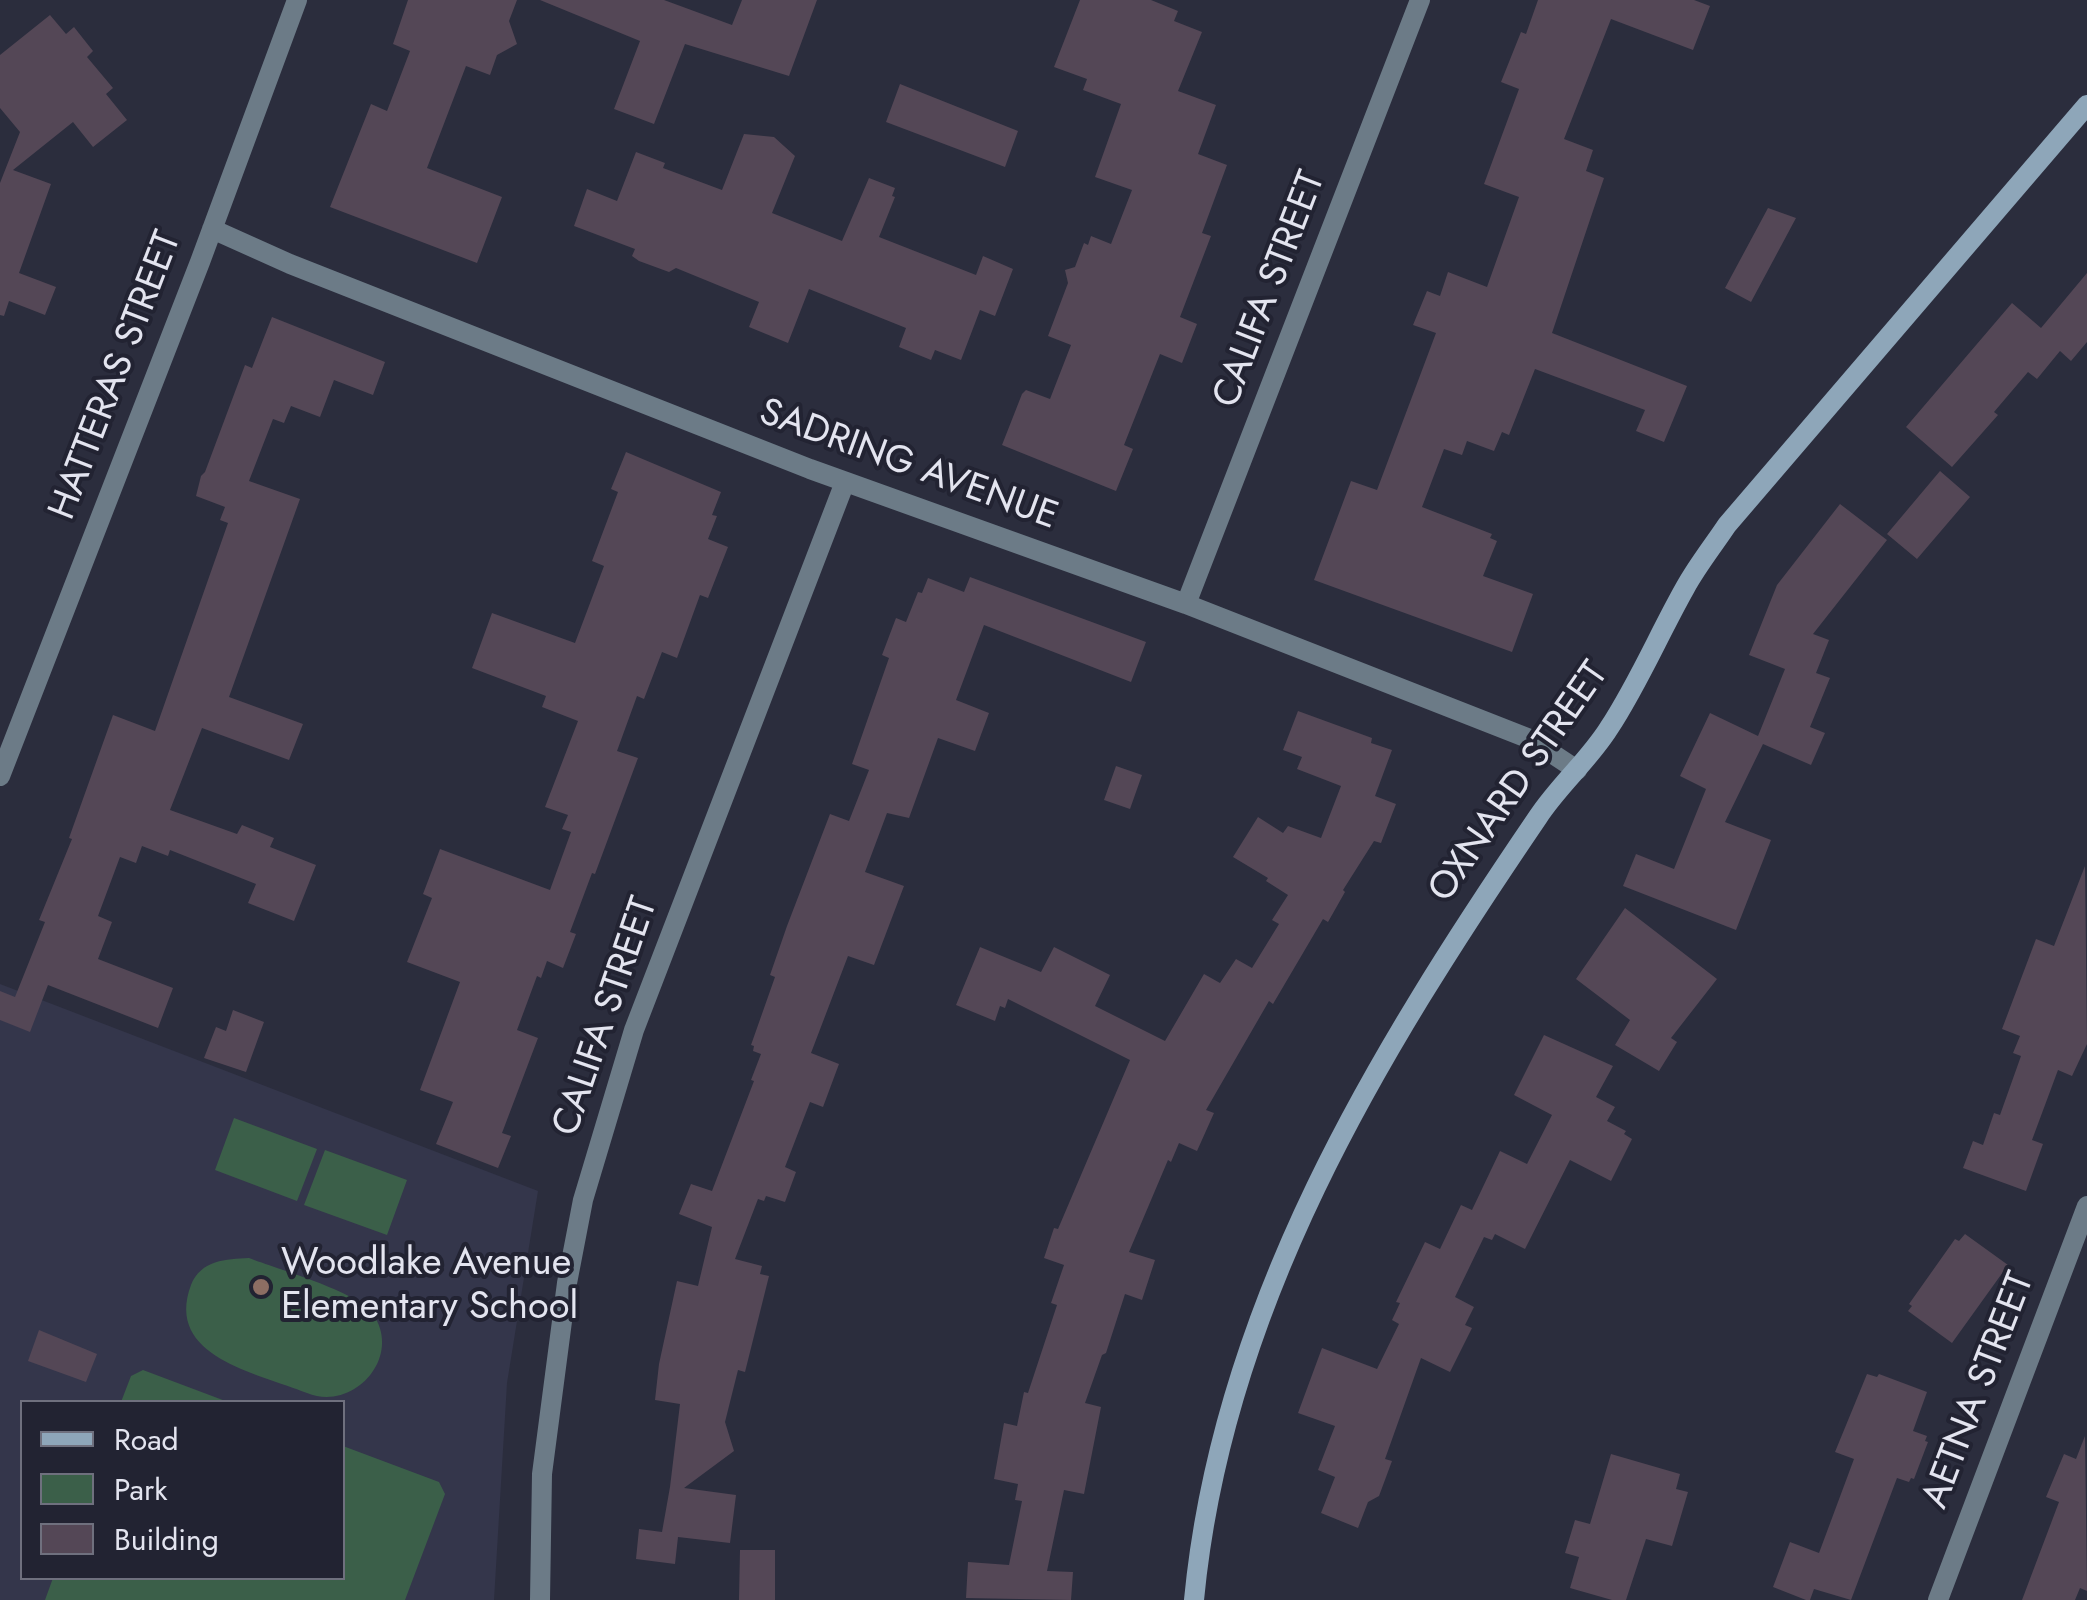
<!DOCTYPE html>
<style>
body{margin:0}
#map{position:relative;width:2087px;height:1600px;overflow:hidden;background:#2b2d3d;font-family:Jost,sans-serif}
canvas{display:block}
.legend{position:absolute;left:20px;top:1400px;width:325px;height:180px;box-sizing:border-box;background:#222332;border:2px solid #6f707e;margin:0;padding:12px 18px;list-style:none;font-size:30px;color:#e3e4ef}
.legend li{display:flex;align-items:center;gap:20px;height:50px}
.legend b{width:50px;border:2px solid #6f707e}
</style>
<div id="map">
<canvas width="2087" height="1600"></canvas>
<ul class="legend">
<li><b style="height:12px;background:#8ea6b9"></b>Road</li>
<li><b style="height:28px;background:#3b5f49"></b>Park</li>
<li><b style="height:28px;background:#544756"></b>Building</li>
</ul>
</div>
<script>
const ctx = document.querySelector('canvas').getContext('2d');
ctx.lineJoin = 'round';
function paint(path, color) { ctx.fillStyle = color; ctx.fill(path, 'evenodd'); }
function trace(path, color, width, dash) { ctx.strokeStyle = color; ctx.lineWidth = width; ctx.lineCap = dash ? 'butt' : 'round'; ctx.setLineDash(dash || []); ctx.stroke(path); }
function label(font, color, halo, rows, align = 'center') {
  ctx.font = font + ' Jost,sans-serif'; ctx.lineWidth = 8; ctx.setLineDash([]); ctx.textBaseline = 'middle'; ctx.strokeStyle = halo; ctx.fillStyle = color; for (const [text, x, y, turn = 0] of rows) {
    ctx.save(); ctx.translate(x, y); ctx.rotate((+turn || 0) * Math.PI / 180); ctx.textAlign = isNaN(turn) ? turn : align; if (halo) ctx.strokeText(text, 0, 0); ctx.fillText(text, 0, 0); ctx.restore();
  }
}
paint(new Path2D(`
 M0 984 538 1191 507 1383 494 1600H0ZM22 1402H342V1578H22Z`), '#34364b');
paint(new Path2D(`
 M234 1118 317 1149 297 1201 215 1170Z
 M325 1150 407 1180 387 1235 304 1205Z
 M249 1258C277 1269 357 1291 373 1314 403 1358 353 1412 307 1393 257 1373 164 1357 191 1285 201 1260 226 1259 249 1258Z
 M143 1370 228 1402H121L131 1376Z
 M343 1446 439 1482 445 1494 405 1600H45L53 1578H342Z`), '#3b5f49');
paint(new Path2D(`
 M408 0H517L509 21 517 44 497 55 490 75 466 66 427 168 502 197 477 263 330 207 371 104 387 111 410 51 393 44Z
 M540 0H664L732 25 742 0H817L789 76 685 44 654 124 614 109 640 41Z
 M1080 0H1151L1178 11 1174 21 1202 32 1178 91 1216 105 1198 154 1227 165 1202 233 1211 236 1180 317 1197 324 1182 363 1160 354 1124 445 1133 449 1116 491 1002 445 1022 394 1026 390 1050 399 1071 345 1048 336 1068 283 1065 270 1075 267 1084 243 1088 245 1091 236 1111 244 1132 190 1095 177 1121 104 1083 90 1087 79 1054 67Z
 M1538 0H1694L1710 6 1693 50 1611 19 1564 139 1593 150 1586 171 1604 178 1552 333 1687 386 1664 442 1636 431 1645 410 1535 369 1509 435 1502 432 1494 451 1467 441 1462 455 1444 449 1422 507 1492 534 1490 538 1497 541 1483 576 1533 594 1512 652 1314 580 1351 481 1377 490 1436 333 1413 325 1427 291 1440 296 1448 272 1487 287 1519 197 1484 184 1519 89 1501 82 1521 32 1526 34Z
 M50 15 66 34 74 27 93 51 87 57 113 88 106 94 127 120 93 147 73 122 13 170 51 184 19 273 56 287 45 315 9 301 4 316 0 315V183L20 132 0 108V55Z
 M900 84 1018 131 1005 167 886 122Z
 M744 134 774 137 795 156 772 213 842 241 869 178 895 188 892 196 895 197 879 237 976 275 983 256 1013 269 995 316 980 310 961 360 935 350 931 360 899 347 906 328 809 289 788 343 749 327 759 302 676 268 669 272 639 261 632 256 635 249 574 226 587 189 617 201 636 152 665 163 663 168 722 190Z
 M1768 208 1796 218 1751 302 1725 288Z
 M2087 273V342L2071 361 2060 351 2037 379 2028 372 1994 412 1998 415 1952 467 1906 427 2012 303 2041 328Z
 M272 317 385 362 373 395 334 380 320 417 291 406 284 423 273 419 249 481 300 499 229 697 303 724 289 760 202 728 170 810 237 834 242 825 274 838 270 847 316 865 294 921 248 903 256 884 170 850 168 856 142 846 136 863 120 857 98 916 112 922 98 959 173 988 158 1028 48 985 30 1032 0 1020V991L15 997 45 922 39 920 72 839 69 838 113 715 155 731 228 523 220 520 225 507 196 496 201 476 205 472 245 365 252 368Z
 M626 452 721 492 712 515 717 516 708 539 728 547 708 598 700 595 677 658 662 652 644 699 637 696 617 751 638 758 595 874 592 873 570 932 576 934 563 968 547 961 541 978 537 976 517 1030 538 1038 502 1133 511 1136 498 1168 436 1144 453 1102 420 1090 460 982 407 962 432 898 423 894 440 849 550 890 571 832 562 829 568 815 545 807 578 721 542 707 546 696 472 668 492 613 575 643 604 566 592 561 618 492 611 489Z
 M1940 471 1970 497 1917 559 1887 534Z
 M1840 504 1887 540 1813 634 1829 640 1816 673 1830 678 1810 727 1825 733 1811 765 1763 744 1725 822 1771 840 1736 930 1623 886 1636 854 1674 869 1706 789 1680 776 1710 713 1758 736 1785 669 1749 655 1777 585Z
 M970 577 1146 642 1131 682 984 625 956 700 989 713 975 751 938 738 909 818 887 813 865 872 904 886 874 965 848 956 811 1053 839 1064 823 1107 810 1102 785 1167 796 1172 785 1202 766 1196 764 1201 758 1199 735 1259 762 1266 760 1274 769 1276 745 1372 738 1370 725 1422 734 1451 684 1488 736 1495 730 1543 678 1537 675 1564 636 1559 639 1529 662 1532 670 1487 680 1404 655 1400 659 1364 677 1281 698 1286 712 1227 679 1214 691 1184 712 1191 754 1081 751 1080 761 1054 753 1051 754 1046 751 1045 775 977 770 975 787 926 830 814 849 821 869 770 852 764 889 658 882 655 896 618 906 622 918 592 922 593 928 578 964 592Z
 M1298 711 1372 738 1371 743 1392 750 1375 796 1396 804 1381 843 1374 841 1343 890 1345 892 1328 922 1323 919 1273 1004 1269 1001 1206 1110 1214 1113 1197 1151 1179 1143 1171 1162 1168 1160 1129 1252 1155 1260 1142 1300 1125 1294 1106 1353 1102 1355 1085 1403 1101 1407 1084 1494 1064 1490 1047 1571 1073 1572 1071 1600 966 1598 968 1562 1009 1565 1022 1501 1015 1500 1018 1484 994 1479 1004 1423 1017 1426 1024 1392 1028 1393 1057 1305 1051 1303 1064 1265 1044 1258 1054 1228 1058 1229 1130 1060 1008 999 1005 1008 1000 1006 995 1021 956 1005 980 947 1041 972 1054 947 1110 975 1095 1006 1165 1041 1204 974 1220 983 1236 959 1252 968 1279 924 1272 920 1288 895 1266 881 1268 878 1233 857 1258 817 1283 833 1288 826 1321 838 1341 786 1297 769 1302 757 1283 750Z
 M1116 766 1142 775 1130 809 1104 800Z
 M2085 866 2087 1044 2072 1076 2058 1070 2032 1140 2043 1144 2026 1191 1963 1168 1973 1141 1983 1145 1994 1113 2000 1115 2021 1056 2013 1053 2020 1036 2002 1029 2036 939 2054 946Z
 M1625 908 1717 979 1671 1038 1677 1042 1659 1071 1615 1045 1630 1020 1576 979Z
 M233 1010 264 1022 246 1072 204 1058 216 1027 226 1031Z
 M1544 1035 1613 1066 1596 1097 1615 1107 1607 1121 1626 1131 1624 1134 1632 1139 1611 1181 1570 1160 1525 1249 1495 1234 1492 1240 1484 1237 1455 1297 1474 1307 1465 1325 1472 1328 1450 1372 1421 1358 1385 1459 1392 1461 1379 1496 1368 1502 1358 1528 1321 1513 1335 1477 1318 1470 1335 1426 1298 1413 1322 1348 1377 1369 1399 1324 1392 1320 1400 1303 1396 1302 1425 1242 1440 1249 1461 1205 1472 1210 1500 1151 1527 1164 1552 1115 1514 1095Z
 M1965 1234 2008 1265 1952 1343 1908 1311 1912 1306 1909 1304 1955 1239 1959 1241Z
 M39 1330 97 1354 86 1382 28 1361Z
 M1867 1374 1877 1377 1879 1374 1927 1392 1913 1431 1927 1436 1925 1441 1928 1442 1914 1479 1911 1478 1909 1482 1897 1478 1851 1600 1814 1589 1810 1600H1806L1773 1587 1790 1542 1819 1553 1854 1459 1835 1452Z
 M2085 1436 2087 1591 2080 1588 2075 1600H2022L2059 1502 2046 1497 2064 1454 2076 1459Z
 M1611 1454 1680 1474 1676 1489 1688 1492 1672 1546 1646 1539 1626 1600H1612L1570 1588 1579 1557 1565 1553 1575 1520 1590 1524Z
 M740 1550H775V1600H739Z`), '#544756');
trace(new Path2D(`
 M212 229 290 264 810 469 1186 604 1530 739 1577 770
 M1186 604 1420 0
 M0 776 200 262 297 0
 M540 1600 542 1474 567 1283 583 1200 634 1030 845 482
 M1938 1600 2087 1206`), '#6c7b87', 20);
trace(new Path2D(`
 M1194 1600C1222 1306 1376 1055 1538 817 1559 785 1589 760 1609 728 1638 684 1659 634 1685 588 1697 566 1713 546 1727 525L2087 105`), '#8ea6b9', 20);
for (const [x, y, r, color] of [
 [261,1287,10,"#8d6e63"]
]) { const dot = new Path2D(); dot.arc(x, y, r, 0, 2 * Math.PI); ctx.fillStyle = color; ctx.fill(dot); trace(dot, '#222332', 4); }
label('38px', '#e3e4ef', '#222332', [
 ["CALIFA STREET",1271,290,-69],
 ["HATTERAS STREET",117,376,-69],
 ["SADRING AVENUE",908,466,20],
 ["OXNARD STREET",1520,783,-55],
 ["CALIFA STREET",607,1017,-71],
 ["AETNA STREET",1980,1391,-69]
]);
label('38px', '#e3e4ef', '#222332', [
 ["Woodlake Avenue",281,1265],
 ["Elementary School",281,1309]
], 'left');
</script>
